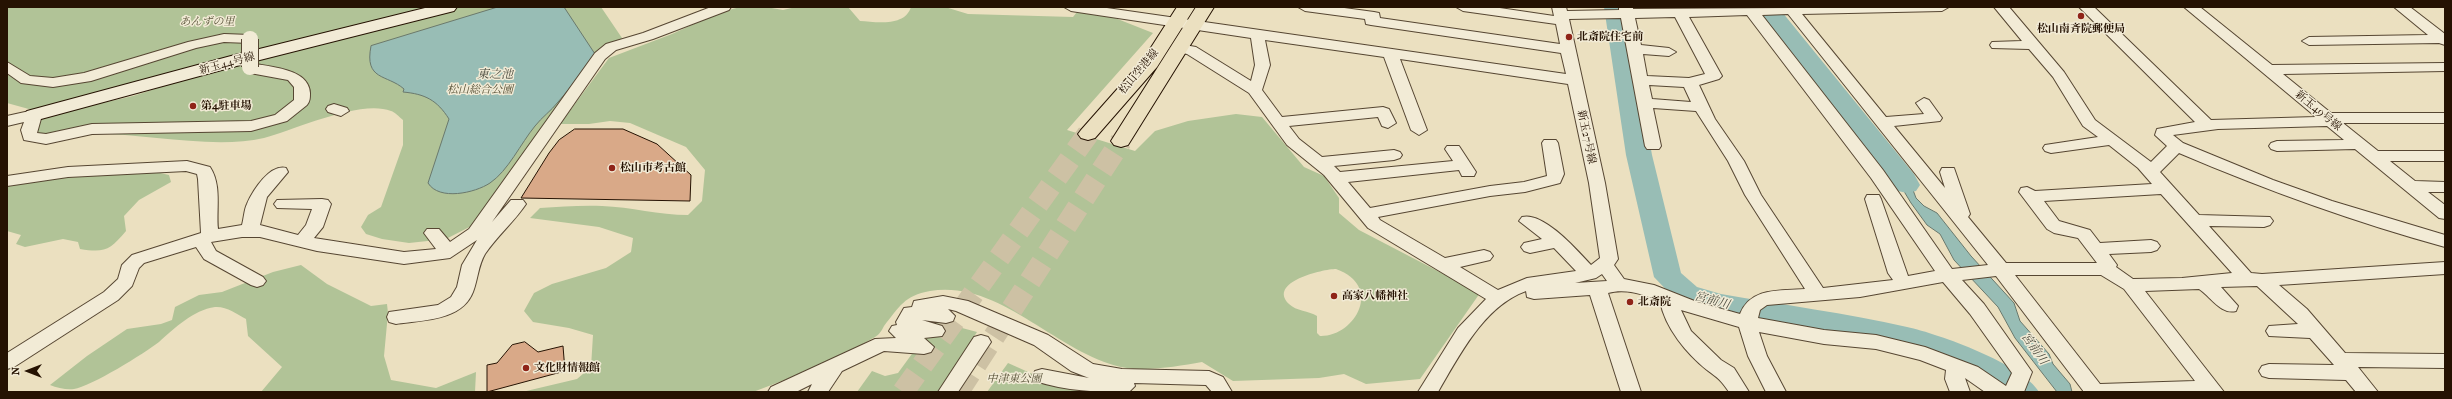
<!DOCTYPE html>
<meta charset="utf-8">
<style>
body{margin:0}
#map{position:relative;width:2452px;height:399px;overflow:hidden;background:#ebe0c0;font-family:"IM FELL French Canon",serif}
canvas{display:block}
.frame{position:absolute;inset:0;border:8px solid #251202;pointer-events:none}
.north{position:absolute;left:8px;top:351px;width:40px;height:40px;-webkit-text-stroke:3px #f2ebd6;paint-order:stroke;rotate:270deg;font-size:11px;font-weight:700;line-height:16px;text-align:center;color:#251202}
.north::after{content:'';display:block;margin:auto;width:14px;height:18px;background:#251202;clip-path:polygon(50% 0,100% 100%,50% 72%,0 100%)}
</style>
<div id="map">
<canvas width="2452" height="399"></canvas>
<div class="frame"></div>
<div class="north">N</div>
</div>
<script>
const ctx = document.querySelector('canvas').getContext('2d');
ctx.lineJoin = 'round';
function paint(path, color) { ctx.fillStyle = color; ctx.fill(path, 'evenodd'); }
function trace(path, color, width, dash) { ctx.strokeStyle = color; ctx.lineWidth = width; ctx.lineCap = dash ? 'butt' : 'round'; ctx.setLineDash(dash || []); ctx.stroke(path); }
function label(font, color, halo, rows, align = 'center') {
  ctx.font = font + ' "IM FELL French Canon","Noto Serif JP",serif'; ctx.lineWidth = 3; ctx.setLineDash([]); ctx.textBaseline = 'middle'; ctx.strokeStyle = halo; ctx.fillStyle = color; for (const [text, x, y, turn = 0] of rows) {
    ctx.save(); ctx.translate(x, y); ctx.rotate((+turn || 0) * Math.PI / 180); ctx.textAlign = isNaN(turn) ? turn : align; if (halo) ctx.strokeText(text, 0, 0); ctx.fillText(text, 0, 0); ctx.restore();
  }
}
paint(new Path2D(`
 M7 7H428L36 111 7 103Z
 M455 7H601L622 38 483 220 446 239 409 243 382 239 366 234 361 227 368 215 381 207 403 145V120C399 117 395 112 391 111 360 99 295 130 264 138 211 150 141 132 85 134 62 135 45 148 23 138L24 121 133 96 192 77Z
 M740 7H766L783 10 796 7H848L860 21C876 22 905 27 911 7H945L968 14 1073 17 1077 12 1115 18 1153 33 1067 130 1135 151 1155 131 1188 121 1236 114 1262 117 1304 167 1324 176 1339 198V213L1359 230 1480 293 1420 379 1366 384 1344 374 1319 378 1233 381 1202 362C1179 366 1151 371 1127 368 1059 357 1002 279 930 291 904 296 900 306 884 326 882 330 879 335 875 337 838 359 793 377 753 392H522L577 379 591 367 593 335 569 328 533 322 524 311 534 293 552 284 606 268 631 252 633 238 599 227 530 218 540 208C560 207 581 205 602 206 631 207 659 215 688 215L702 201 705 170 686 147 630 123 610 121 589 124H560L609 58 672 34 718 13ZM1336 269C1384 286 1355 337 1320 336L1317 333V316C1309 311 1296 311 1289 304 1267 282 1323 269 1336 269Z
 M156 172 169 175 171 182 139 200 124 216 126 231C110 250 105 253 80 249L78 242 63 239 25 247 16 244 21 235 7 231V185L61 178Z
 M301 265 327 284 371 306 387 304 388 313 384 356 391 380 436 388 476 372 475 392H261L282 367 248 336 246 319C237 314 226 306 215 307 193 310 175 328 159 342 145 353 90 387 74 389 67 390 57 388 50 385L87 356 127 329 161 324 172 320 175 307 199 295 222 292 273 272Z
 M936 321 977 332 938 392H857L872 371 885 376 898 373Z
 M1008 363 1046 380 1088 392H987Z`), '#b1c397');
const water = new Path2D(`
 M498 7H564L595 54C582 70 572 87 558 102 551 111 542 117 535 126 521 143 508 171 490 183 475 193 439 201 428 183L449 119C437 100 425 94 403 92L404 89C387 74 364 81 371 46Z
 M1885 155 1910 182 1916 198 1924 206 1937 213 1971 256 2014 303 2020 321 2049 354 2053 364 2070 384 2072 392H2057L2015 338 1998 307 1954 260 1940 234 1927 225 1911 203 1905 193 1902 179 1883 157Z`);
paint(water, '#98bdb5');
trace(water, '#6a796d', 1);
paint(new Path2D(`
 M1604 7H1626L1652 155 1681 273 1697 287 1721 294C1783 305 1846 313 1907 327 1939 334 2023 364 2039 392H2000L1978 376 1903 348 1720 314 1677 301 1654 277 1626 155Z
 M1755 7H1778L1914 174 1920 185 1916 191 1907 193 1898 191Z`), '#98bdb5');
const building = new Path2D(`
 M575 129H623L657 144 691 175 690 201 521 198 549 153 559 140Z
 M525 342 538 352 563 346 565 371 487 392V365L497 363 512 345Z`);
paint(building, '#d9a988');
trace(building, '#251202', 1);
trace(new Path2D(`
 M903 392 1088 134
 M958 392 1121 141`), '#cdc1a4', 22, [22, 11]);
const street = new Path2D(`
 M711 7H731L729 10 653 39 616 50 605 59 492 222 511 200H523L526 204C514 222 497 236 485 254 478 266 478 279 473 292 462 321 422 320 396 324L389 322 387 317 389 312 438 305 451 297 457 287 462 265 477 240 450 258 404 264 317 251 260 237H242L211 242 216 251 263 277 266 281 263 285 257 287 251 285 204 259 196 247 144 263 139 268 132 286 118 300 14 367 7 369V353L104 292 118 279 122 265 132 255 201 233 198 179 197 174 186 171 68 177 7 186V176L68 167 187 161 210 167C222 185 216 209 218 229L242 225C244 218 244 210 247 204 253 190 270 164 286 168L288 172 267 197 260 225 298 235 306 225 312 209 277 208 274 204 277 200 322 199 328 200 331 204 323 227 314 238 404 252 436 249 424 233 427 229H439L450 242 469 229 595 53 606 44 643 33Z
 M1064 7H1100L1566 74 1561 53 1371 25 1366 24 1365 19 1305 11 1298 7H1337L1374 12 1379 13 1380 18 1560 44 1556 24 1463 11 1456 7H1493L1554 16 1552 7H1566L1567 11 1619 10V7H1633V9L1949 7 1942 11 1802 14 1886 117 1924 114 1916 103 1924 98 1929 100 1942 118 1940 121 1894 126 1945 188 1940 172 1942 168H1954L1970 214 1968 217 2006 263H2097L2078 238 2054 233 2047 229 2019 192 2021 188 2027 187 2035 191 2152 184 2138 168 2109 145 2051 153 2045 151 2043 148 2045 145 2098 137 2083 126 2053 77 2029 49 1992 48 1990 45 1992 42 2022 41 1994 7H2009L2064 72 2095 120 2151 162 2167 146 2155 135 2157 129 2195 122 2079 7H2094L2211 120 2316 117 2184 7H2200L2272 65 2445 63V71L2283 74 2331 113H2445V123H2343L2378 151H2445V161H2390L2415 181 2445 182V192H2428L2445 205V219L2439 218 2355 149 2277 151 2271 149 2269 146 2271 143 2277 141 2344 140 2327 126 2218 129 2173 135 2183 143 2273 180 2332 201 2445 235V247C2354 222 2266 190 2179 153L2160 172 2199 215 2270 217 2273 221 2270 225 2264 227 2209 226 2251 273 2262 274 2445 262V274L2279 285 2307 309 2345 353 2445 354V368L2358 367 2378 392H2356L2346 380 2269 378 2262 376 2259 371 2262 366 2269 364 2334 365 2310 338 2269 336 2266 331 2269 326 2298 324 2257 286 2221 287 2238 306 2236 311C2221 315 2211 297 2199 289L2145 291 2224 392H2084L1996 276 1962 280 1984 304 2032 372 2024 392H1985L1965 378 1970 392H1950L1945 379 1946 370 1920 360 1876 349 1824 344 1759 332 1767 356 1786 392H1766L1748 356 1739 327 1681 310 1691 331 1721 360 1734 368 1749 392H1729C1721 380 1718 378 1707 370 1687 354 1665 328 1660 301 1643 294 1625 288 1608 293L1641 392H1621L1590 295 1534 299 1527 297 1526 291C1484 306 1459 356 1438 392H1418L1458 328 1486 299 1368 228 1324 175 1287 145 1249 93 1187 54 1174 51 1172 48 1179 44 1196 47 1251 81 1255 65 1251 38 1071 11ZM1788 14 1988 265 1952 269 1883 170 1762 15ZM1747 15 1871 178 1935 271 1908 276 1881 199 1879 195H1867L1865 199 1888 273 1893 280 1823 288 1761 195 1744 161 1715 119 1699 85 1719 79 1722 76 1689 17ZM1675 17 1705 74 1689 78 1647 76 1643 54 1669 56 1676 52 1669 48 1641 45 1635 18ZM1621 18 1645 146 1647 149H1659L1661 146 1653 108 1696 111 1728 161 1745 195 1805 289C1779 291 1751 287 1740 314L1697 302 1654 285 1624 279 1614 265 1618 259 1605 183 1569 19ZM1265 40 1384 57 1411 130 1419 135 1427 130 1400 59 1568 84 1589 183 1600 258 1591 265C1577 250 1543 211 1522 217L1519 221 1542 239 1524 243 1521 247 1524 251 1530 253 1554 248 1576 271 1527 278 1498 290 1460 267 1490 260 1493 256 1490 252 1484 250 1445 258 1380 220 1378 217 1490 196 1525 192 1560 183 1564 174 1558 143 1556 140H1544L1542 143 1547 176 1524 182 1490 186 1370 208 1348 182 1459 170 1462 176H1474L1476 172 1459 146H1447L1445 149 1453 161 1340 172 1334 166 1394 160 1400 158 1402 155 1400 152 1394 150 1322 157 1299 139 1289 126 1378 117 1382 126 1388 128 1396 123 1389 109 1383 107 1282 117 1262 90 1270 65ZM1649 85 1684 87 1691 102 1652 99ZM2161 194 2232 273 2182 278 2133 279 2116 267 2117 265 2109 254 2151 252 2157 250 2160 246 2157 242 2151 240 2100 243 2090 230 2059 221 2044 201ZM1602 274 1607 281 1575 283 1596 278ZM2015 275H2101L2124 289 2195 381 2100 384ZM1943 282 1970 314 2012 373 2006 386 1978 367 1925 347 1876 335 1824 330 1758 318 1760 310 1767 305 1860 297Z
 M2394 7H2410L2445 34V45L2439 43 2309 45 2302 41 2309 37 2428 35Z
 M224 34 250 35 257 39 250 43 224 42 196 48 91 81 53 87 21 83 7 73V62L30 76 53 78 84 73 188 42Z
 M250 63C269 67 309 68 310 93 310 98 310 101 307 105L287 121 251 131 92 134 46 144 24 140 21 130 24 122 7 126V116L34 110 42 115 37 133 46 134 92 124 251 121 275 115 294 100V87L288 80 250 73 243 67Z
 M334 104 347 108 349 111 341 116 328 112 326 109 328 106Z
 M943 296 968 301 1048 335 1093 364 1122 369 1209 371 1223 377 1232 392H1212L1206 385 1134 383 1135 386 1129 392C1097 392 1066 391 1035 381L1032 376 1035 371 1042 369 1089 378 1071 371 1034 345 956 311 948 309 955 316 953 321 946 323 922 320 942 326 945 331 942 336 924 338 934 347 931 352 924 354 884 351 842 371 828 392H808L812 384 796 392H768L771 387 875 339 896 338 889 331 892 326 897 325 896 322 904 308 912 307 914 301Z
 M981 335 988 337 991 342 958 392H938L974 337Z`);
const secondary = new Path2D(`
 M429 7H457L454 11 244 64 41 119 34 121 27 119 24 115 27 111 231 56Z`);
const primary = new Path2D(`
 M1177 7H1195L1157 67 1095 138 1088 140 1081 138 1078 134 1081 130 1143 60Z
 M1196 7H1214L1128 145 1121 147 1114 145 1111 141Z`);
trace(street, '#564632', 2);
trace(secondary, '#251202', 2);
trace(primary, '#251202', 2);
paint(street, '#f2ebd6');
paint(secondary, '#f2ebd6');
paint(primary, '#ebe0c0');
const streetBridge = new Path2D(`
 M250 39V67`);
trace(streetBridge, '#564632', 18, []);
trace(streetBridge, '#f2ebd6', 16);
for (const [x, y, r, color] of [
 [2081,16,4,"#8f2418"],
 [1569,37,4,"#8f2418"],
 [193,106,4,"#8f2418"],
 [612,168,4,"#8f2418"],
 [1334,296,4,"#8f2418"],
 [1630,302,4,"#8f2418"],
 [526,368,4,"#8f2418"]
]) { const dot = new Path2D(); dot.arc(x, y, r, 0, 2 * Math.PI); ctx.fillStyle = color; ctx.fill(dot); trace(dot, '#f2ebd6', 1.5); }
label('italic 11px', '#565036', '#f2ebd6', [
 ["あんずの里",207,22],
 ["松山総合公園",480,90],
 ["中津東公園",1014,379]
]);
label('bold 11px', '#251202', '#f2ebd6', [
 ["松山南斉院郵便局",2081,29,"center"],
 ["北斎院住宅前",1577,37],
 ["第4駐車場",201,106],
 ["松山市考古館",620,168],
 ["高家八幡神社",1342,296],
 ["北斎院",1638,302],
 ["文化財情報館",534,368]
], 'left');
label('11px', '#251202', '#f2ebd6', [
 ["新玉44号線",227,64,-15],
 ["松山空港線",1139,72,-50],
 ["新玉49号線",2318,111,39],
 ["新玉27号線",1586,137,78]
]);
label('italic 12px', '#4d4e41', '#f2ebd6', [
 ["東之池",495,75],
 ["宮前川",1712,301,15],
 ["宮前川",2034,349,55]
]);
</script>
